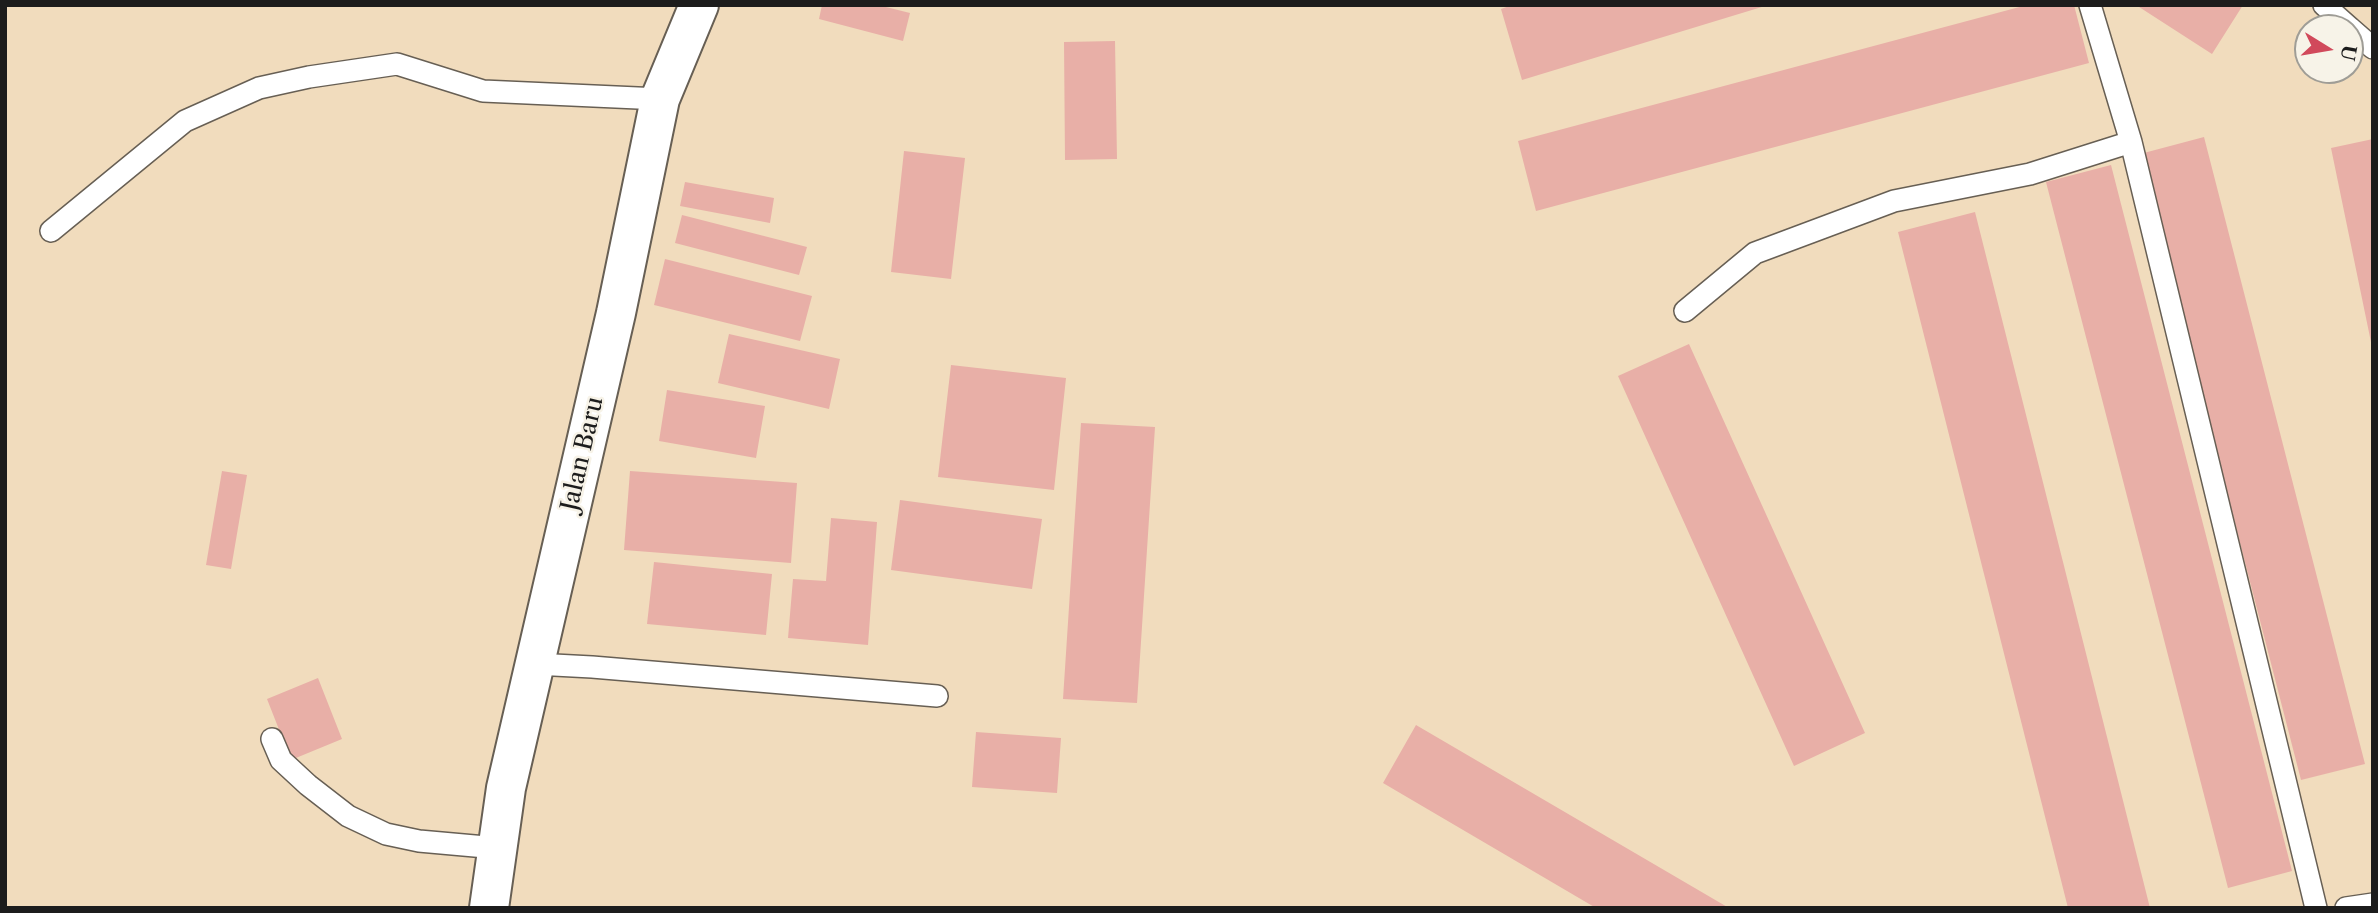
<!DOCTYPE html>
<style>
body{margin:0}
#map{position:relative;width:2378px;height:913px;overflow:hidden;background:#f1dcbd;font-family:"Libre Caslon Text",serif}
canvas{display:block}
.frame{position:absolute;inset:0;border:7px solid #1c1c1c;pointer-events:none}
.north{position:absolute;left:2294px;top:14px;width:70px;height:70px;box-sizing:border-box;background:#f7f3e8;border:2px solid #9f9d96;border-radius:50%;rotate:101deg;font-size:19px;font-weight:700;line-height:28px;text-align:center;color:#1c1c1c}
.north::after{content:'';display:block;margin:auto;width:24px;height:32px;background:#d1495b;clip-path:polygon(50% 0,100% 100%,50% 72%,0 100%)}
</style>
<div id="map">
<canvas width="2378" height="913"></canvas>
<div class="frame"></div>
<div class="north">U</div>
</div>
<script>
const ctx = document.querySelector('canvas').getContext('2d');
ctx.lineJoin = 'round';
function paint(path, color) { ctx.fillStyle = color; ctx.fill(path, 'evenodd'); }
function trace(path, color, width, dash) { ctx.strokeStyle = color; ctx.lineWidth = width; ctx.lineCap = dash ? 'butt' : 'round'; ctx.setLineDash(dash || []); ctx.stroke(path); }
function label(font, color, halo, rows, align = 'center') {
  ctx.font = font + ' "Libre Caslon Text",serif'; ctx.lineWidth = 5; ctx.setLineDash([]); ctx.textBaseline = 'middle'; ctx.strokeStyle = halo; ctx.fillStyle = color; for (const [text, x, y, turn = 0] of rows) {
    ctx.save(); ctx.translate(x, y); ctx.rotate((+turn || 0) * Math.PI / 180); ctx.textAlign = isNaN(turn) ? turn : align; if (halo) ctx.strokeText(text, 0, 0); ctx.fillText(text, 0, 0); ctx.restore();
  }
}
paint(new Path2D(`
 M822 5H878L910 13 903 41 819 19Z
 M1512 5H1765V6L1522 80 1501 9Z
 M2027 5H2074L2089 63 1536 211 1518 141Z
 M2136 5H2243L2212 54Z
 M1115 41 1117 159 1065 160 1064 42Z
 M2204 137 2365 764 2301 780 2140 154Z
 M2373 139V347H2372L2331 148Z
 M904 151 965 158 951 279 891 272Z
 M2111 165 2292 871 2228 888 2046 182Z
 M685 182 774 198 770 223 680 206Z
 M1975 212 2150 908H2068L1898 232Z
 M682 215 807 247 799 275 675 243Z
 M665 259 812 296 800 341 654 305Z
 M729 334 840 359 829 409 718 383Z
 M1689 344 1865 733 1794 766 1618 376Z
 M951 365 1066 378 1054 490 938 477Z
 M667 390 765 406 756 458 659 441Z
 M1081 423 1155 427 1137 703 1063 699Z
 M222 471 247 475 231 569 206 565Z
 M630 471 797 483 791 563 624 550Z
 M900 500 1042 519 1032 589 891 570Z
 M831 518 877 522 868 645 788 638 793 579 826 581Z
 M654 562 772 574 766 635 647 624Z
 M318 678 342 739 291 760 267 699Z
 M1416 725 1729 908H1596L1383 783Z
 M976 732 1061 738 1057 793 972 787Z`), '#e8afa7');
const lane = new Path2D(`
 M2090 5 2131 142 2316 908
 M2324 5 2350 28
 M2350 28 2373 48
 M51 231 185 121 259 88 309 77 397 64 483 91 660 99
 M1685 311 1755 253 1894 201 2030 174 2131 142
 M535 664 592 667 937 696
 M272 739 281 760 308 785 348 816 386 834 419 841 497 848
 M2346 908 2373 904`);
const street = new Path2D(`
 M489 908 506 788 616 313 660 99 699 5`);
trace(lane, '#675f54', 24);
trace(street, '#675f54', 42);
trace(lane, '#fff', 21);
trace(street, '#fff', 38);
label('24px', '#1c1c1c', '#f7f3e8', [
 ["Jalan Baru",583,454,-77]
]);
</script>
